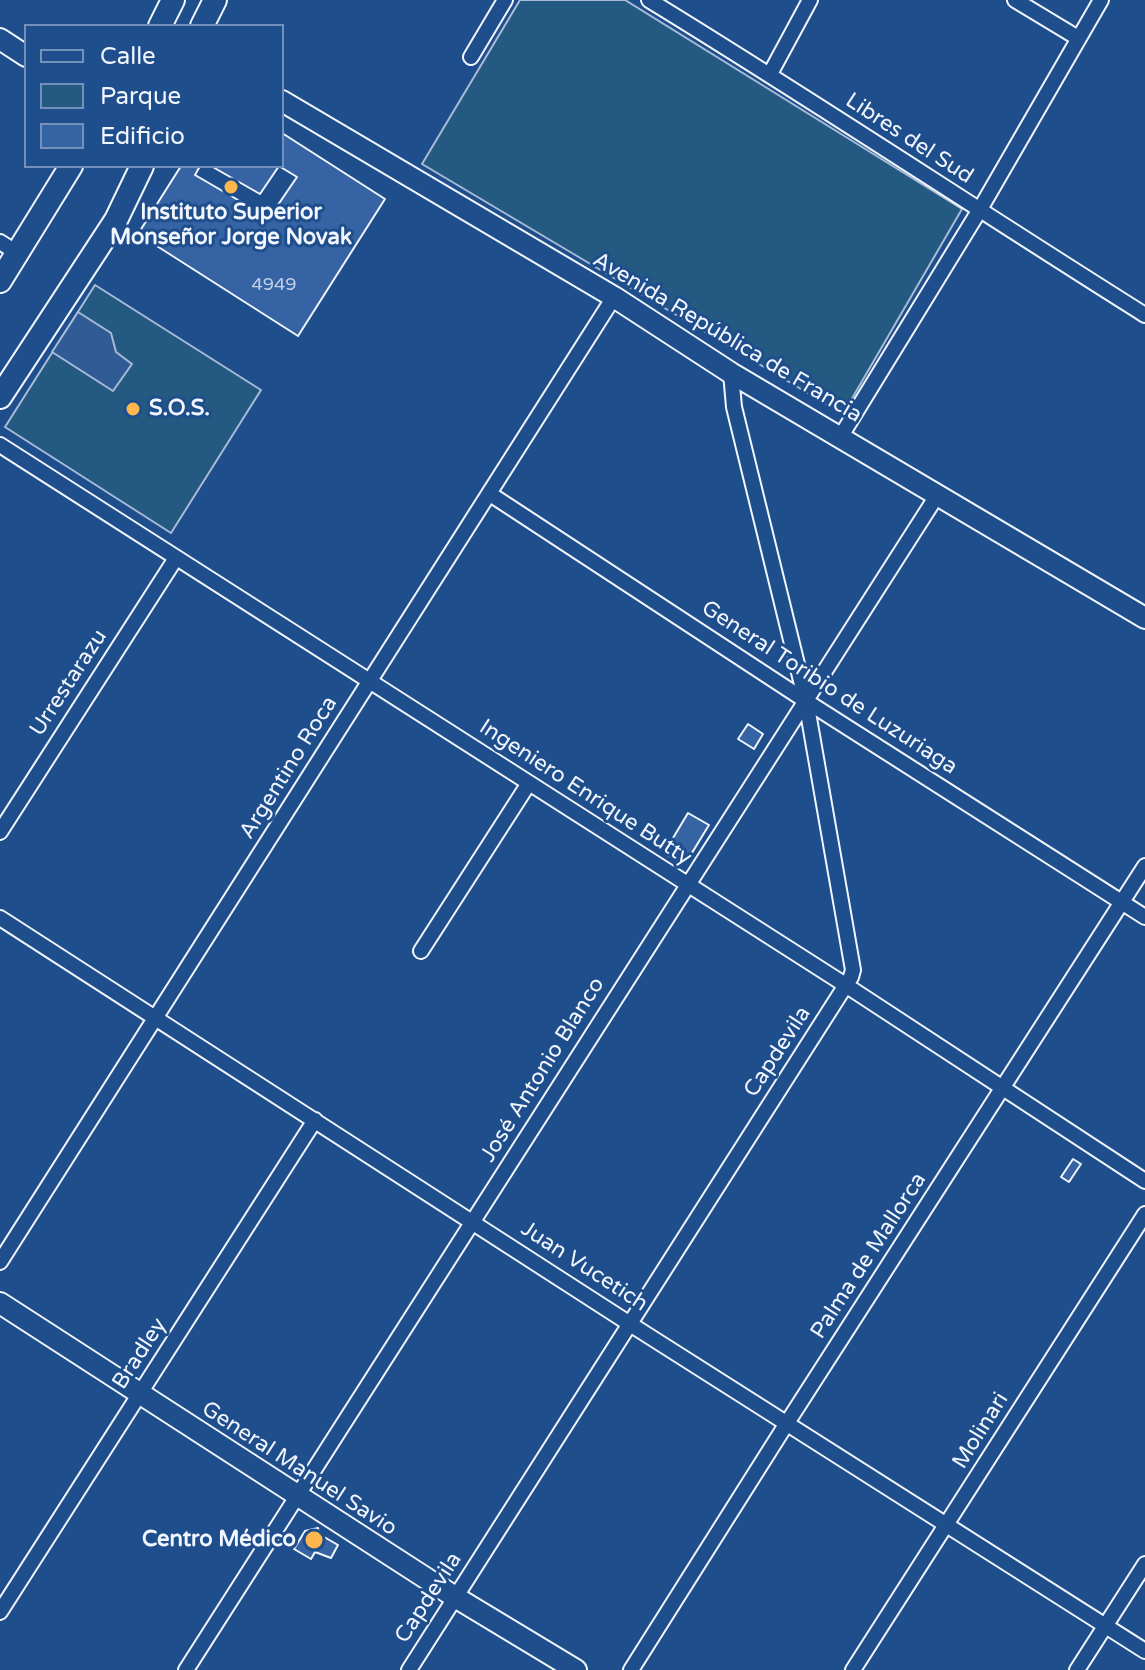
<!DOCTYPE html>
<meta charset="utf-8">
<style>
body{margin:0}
#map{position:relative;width:1145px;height:1670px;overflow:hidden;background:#1f4e8c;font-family:"Varela Round",sans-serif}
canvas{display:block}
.legend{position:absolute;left:24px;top:24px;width:260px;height:144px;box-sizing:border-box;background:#1f4e8c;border:2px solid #7391ba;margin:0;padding:10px 14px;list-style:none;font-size:24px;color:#f2f6ff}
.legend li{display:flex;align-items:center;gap:16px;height:40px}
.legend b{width:40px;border:2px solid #7391ba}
</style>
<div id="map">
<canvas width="1145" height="1670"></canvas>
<ul class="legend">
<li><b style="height:10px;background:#1f4e8c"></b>Calle</li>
<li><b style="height:22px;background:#245a82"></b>Parque</li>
<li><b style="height:22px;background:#3563a3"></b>Edificio</li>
</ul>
</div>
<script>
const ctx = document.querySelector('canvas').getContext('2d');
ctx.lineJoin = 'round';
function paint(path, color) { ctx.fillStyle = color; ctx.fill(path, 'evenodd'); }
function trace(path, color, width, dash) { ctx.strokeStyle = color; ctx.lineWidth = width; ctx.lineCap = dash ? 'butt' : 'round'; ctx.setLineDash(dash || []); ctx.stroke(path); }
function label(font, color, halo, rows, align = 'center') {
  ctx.font = font + ' "Varela Round",sans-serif'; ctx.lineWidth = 6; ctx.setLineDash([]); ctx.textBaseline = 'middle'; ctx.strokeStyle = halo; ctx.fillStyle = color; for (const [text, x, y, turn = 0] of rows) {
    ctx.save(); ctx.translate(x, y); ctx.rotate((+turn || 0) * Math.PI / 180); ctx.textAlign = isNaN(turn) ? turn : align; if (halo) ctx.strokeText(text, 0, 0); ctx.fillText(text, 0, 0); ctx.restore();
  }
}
const green = new Path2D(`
 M520 0H625L962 209 843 414 422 164Z
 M95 285 261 390 171 533 5 427Z`);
paint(green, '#245a82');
trace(green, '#a8bbd7', 2);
const parking = new Path2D(`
 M78 312 111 333 116 352 132 364 113 391 52 352Z`);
paint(parking, '#305b95');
trace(parking, '#a8bbd7', 2);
const building = new Path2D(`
 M282 133 385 199 298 336 138 234 181 166H282Z
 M200 166H211L260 194 279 166 297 177 269 218 195 175Z
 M748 724 763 734 754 749 738 739Z
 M688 813 709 825 687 861H677L664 853Z
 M1073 1159 1081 1164 1069 1182 1061 1177Z
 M318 1528 319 1534 338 1545 331 1558 315 1552 311 1559 294 1549 305 1531Z`);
paint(building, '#3563a3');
trace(building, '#f2f6ff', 2);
const street = new Path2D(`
 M649 0C816 102 979 211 1145 315
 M1015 0 1078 38
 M471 57 505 0
 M770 74 810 0
 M0 242 17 253
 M841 436 979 211 1101 0
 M0 445 847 986 1145 1181
 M490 494 806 701 1145 917
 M0 832 176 558
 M0 918 630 1324 1145 1651
 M421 951 529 783
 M0 1262 614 297
 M0 1612 315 1120
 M186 1670 938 494
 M409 1670 851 977 853 970 806 701 734 407 731 373
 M631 1670 787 1423 1145 866
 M853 1670 1145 1214
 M1077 1670 1145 1564`);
const secondary = new Path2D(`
 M0 39 26 56
 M282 101 614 297 731 373 1145 618
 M0 1303 455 1597 576 1670`);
const primary = new Path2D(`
 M160 26 173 0
 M202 26 215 0
 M0 281 71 166
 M0 397 116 220 142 166`);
trace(street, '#f2f6ff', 18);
trace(secondary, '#f2f6ff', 24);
trace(primary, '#f2f6ff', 26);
trace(street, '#1f4e8c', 14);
trace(secondary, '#1f4e8c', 20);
trace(primary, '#1f4e8c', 22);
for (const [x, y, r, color] of [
 [231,187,8,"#ffb74d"],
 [133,409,8,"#ffb74d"],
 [314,1540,10,"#ffb74d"]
]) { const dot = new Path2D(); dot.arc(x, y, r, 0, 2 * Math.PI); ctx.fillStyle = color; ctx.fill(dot); trace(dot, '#1f4e8c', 3); }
label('18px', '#c3d1e8', null, [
 ["4949",274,285]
]);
label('22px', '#f2f6ff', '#1f4e8c', [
 ["Libres del Sud",909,139,33],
 ["Avenida República de Francia",727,338,31],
 ["Urrestarazu",69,683,-57],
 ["General Toribio de Luzuriaga",829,688,33],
 ["Argentino Roca",289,768,-58],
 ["Ingeniero Enrique Butty",585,793,33],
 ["Capdevila",778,1052,-57],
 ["José Antonio Blanco",543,1070,-58],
 ["Palma de Mallorca",869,1256,-57],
 ["Juan Vucetich",584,1267,33],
 ["Bradley",140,1354,-57],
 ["Molinari",981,1431,-58],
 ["General Manuel Savio",299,1469,33],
 ["Capdevila",429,1598,-57]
]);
label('bold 22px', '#f2f6ff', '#1f4e8c', [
 ["Instituto Superior",231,213],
 ["Monseñor Jorge Novak",231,238],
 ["S.O.S.",149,409,"left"],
 ["Centro Médico",296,1540,"right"]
]);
</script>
